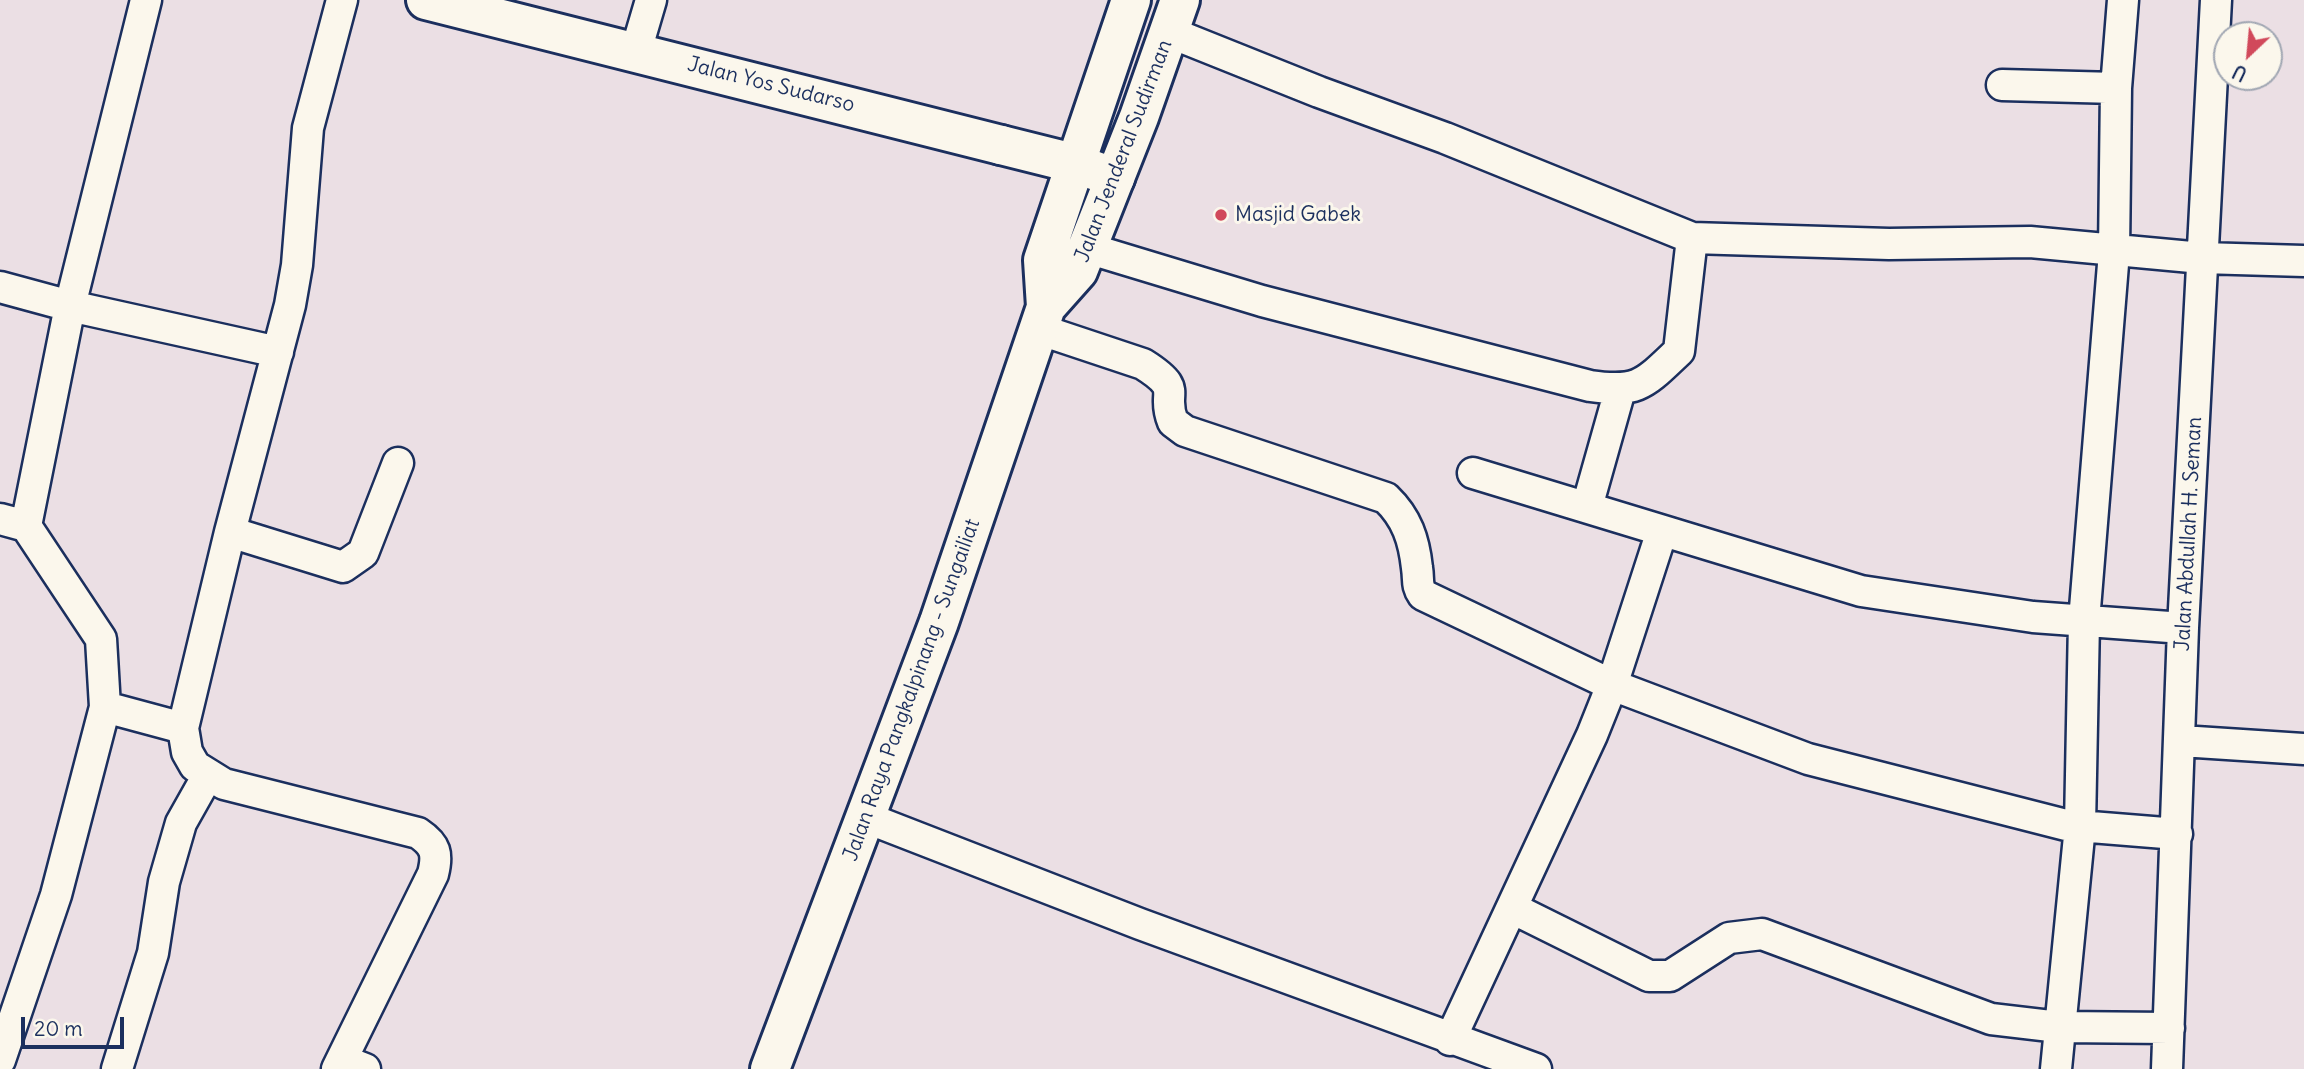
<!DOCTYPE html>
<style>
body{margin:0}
#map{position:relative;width:2304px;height:1069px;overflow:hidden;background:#ebdfe4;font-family:Delius,sans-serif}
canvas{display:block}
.north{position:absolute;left:2213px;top:21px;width:70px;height:70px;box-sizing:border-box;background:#fbf7ec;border:2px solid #a1a7b3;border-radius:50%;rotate:206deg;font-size:19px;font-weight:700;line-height:28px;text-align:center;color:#1b2f5e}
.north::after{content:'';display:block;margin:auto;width:24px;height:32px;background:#d1495b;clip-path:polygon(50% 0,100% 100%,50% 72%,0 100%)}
.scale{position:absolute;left:21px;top:1017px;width:103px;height:32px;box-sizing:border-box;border:4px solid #1b2f5e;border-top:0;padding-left:9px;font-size:21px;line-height:24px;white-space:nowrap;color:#1b2f5e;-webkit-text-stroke:5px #fbf7ec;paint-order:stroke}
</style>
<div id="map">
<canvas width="2304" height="1069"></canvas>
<div class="north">U</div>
<div class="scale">20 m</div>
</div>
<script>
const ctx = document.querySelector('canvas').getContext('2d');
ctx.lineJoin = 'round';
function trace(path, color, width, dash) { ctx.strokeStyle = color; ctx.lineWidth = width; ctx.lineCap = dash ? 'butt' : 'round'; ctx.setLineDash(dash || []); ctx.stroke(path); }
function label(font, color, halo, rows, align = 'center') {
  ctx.font = font + ' Delius,sans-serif'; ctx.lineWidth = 6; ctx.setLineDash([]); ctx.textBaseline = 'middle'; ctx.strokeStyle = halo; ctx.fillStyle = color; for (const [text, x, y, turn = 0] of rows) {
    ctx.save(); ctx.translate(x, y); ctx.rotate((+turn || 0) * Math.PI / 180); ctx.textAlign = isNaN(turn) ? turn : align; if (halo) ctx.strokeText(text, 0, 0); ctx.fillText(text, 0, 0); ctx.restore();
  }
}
const street = new Path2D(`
 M1169 32 1319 92 1445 138 1692 238 1889 244 2030 242 2202 258 2304 261
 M636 51 651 0
 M2002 85 2116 88
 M1087 248 1262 301 1590 386C1639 393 1644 384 1679 351L1692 238
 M0 287 70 306 278 352
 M1038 329 1143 364C1186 391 1160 391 1173 422L1185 431 1386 498C1407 518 1414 540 1417 568 1419 580 1416 585 1423 595L1612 685 1662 531
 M1473 473 1861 591 2033 617 2183 628
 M1587 507 1620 390
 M0 519 26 526
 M230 532 343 567 363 553 398 463
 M105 707 183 728
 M2181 741 2304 749
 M867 818 1140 924 1536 1069
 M1512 908 1649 976H1670L1729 938 1762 934 1991 1019 2059 1027 2169 1028
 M1450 1040 1592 735 1612 685 1808 759 2066 825 2177 834
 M0 1060 56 895 105 707 101 639 26 526 70 306 146 0
 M342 1060 365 1069
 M117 1069 153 953 164 882 181 823 208 775
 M337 1069 433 874C438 854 436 845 418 833L224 784 195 766 187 752 183 728 230 532 290 305 297 265 308 128 342 0
 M2056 1069 2080 826 2084 621 2114 252 2116 88 2123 0
 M2167 1069 2183 628 2216 0`);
const secondary = new Path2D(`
 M1001 145 1077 164 1115 178`);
const highway = new Path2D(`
 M426 0 1001 145
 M1046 307 1043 260 1131 0
 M770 1069 939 622 1046 307 1078 271 1139 117 1180 0`);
trace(street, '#1b2f5e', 35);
trace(secondary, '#1b2f5e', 44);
trace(highway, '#1b2f5e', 44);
trace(street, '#fbf7ec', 30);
trace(secondary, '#fbf7ec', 38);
trace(highway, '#fbf7ec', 38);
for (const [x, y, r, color] of [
 [1221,215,7,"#d1495b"]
]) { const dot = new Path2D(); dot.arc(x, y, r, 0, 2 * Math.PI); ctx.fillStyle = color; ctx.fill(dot); trace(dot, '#fbf7ec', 2.5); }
label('21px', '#1b2f5e', '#fbf7ec', [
 ["Jalan Yos Sudarso",771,85,14],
 ["Jalan Jenderal Sudirman",1124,151,-69],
 ["Jalan Abdullah H. Seman",2189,534,-87],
 ["Jalan Raya Pangkalpinang - Sungailiat",912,690,-70]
]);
label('21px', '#1b2f5e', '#fbf7ec', [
 ["Masjid Gabek",1235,215]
], 'left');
</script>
